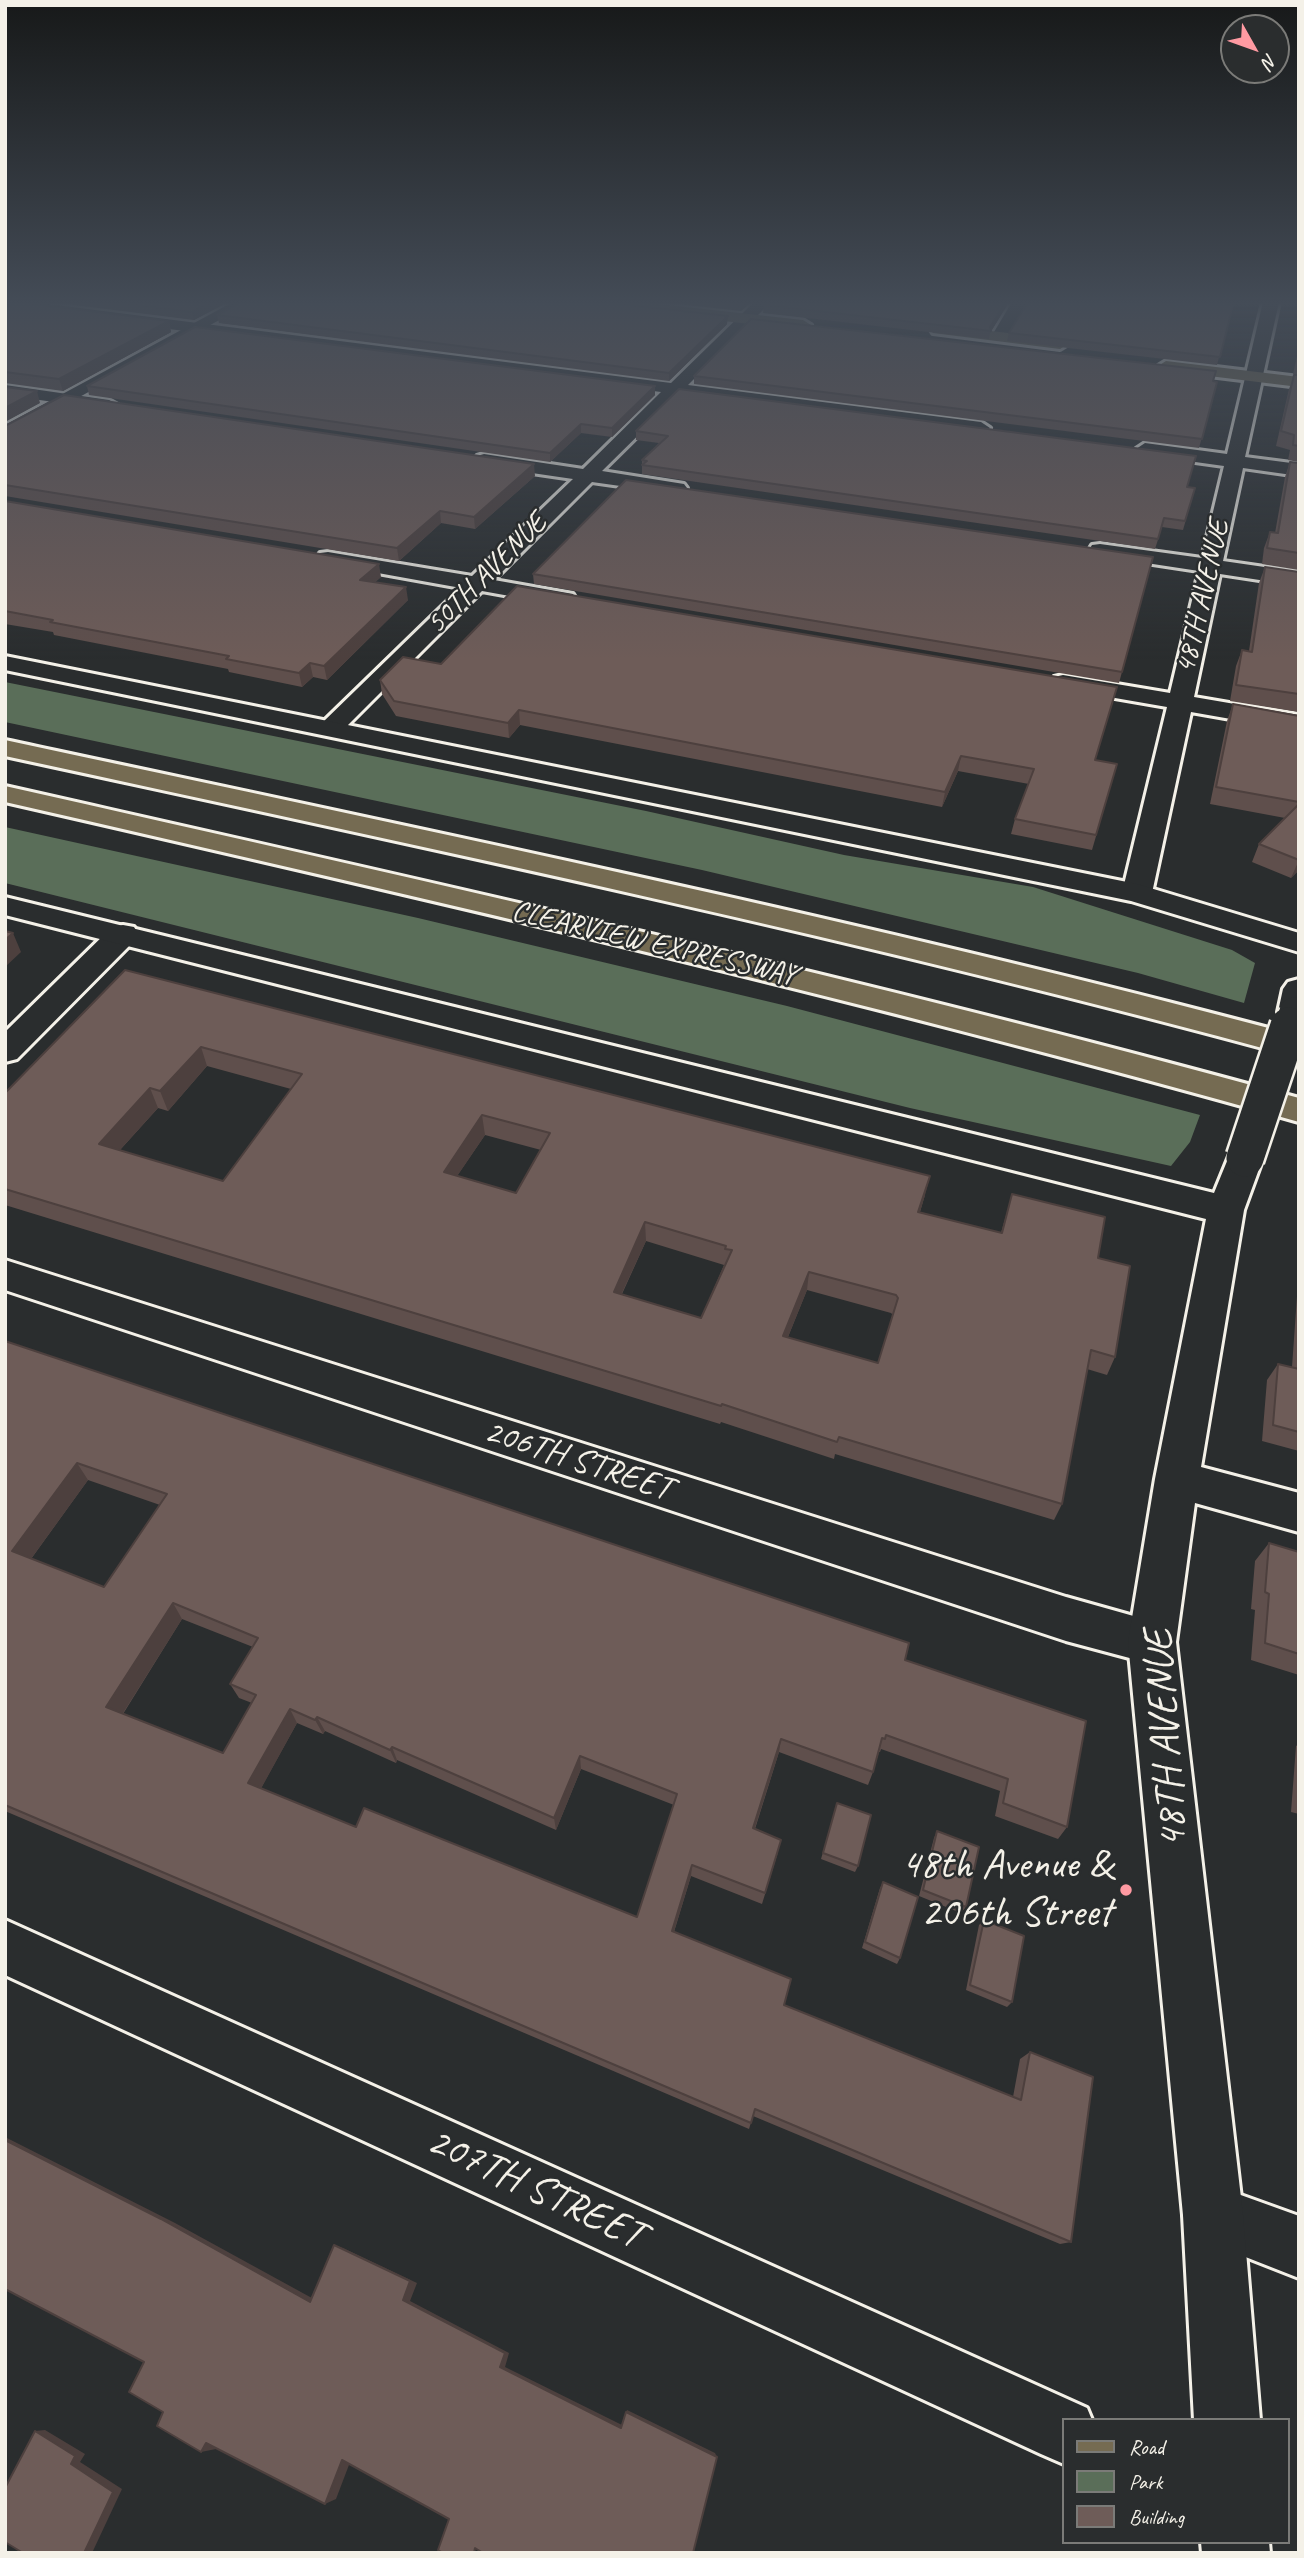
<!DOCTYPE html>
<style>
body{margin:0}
#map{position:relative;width:1304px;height:2558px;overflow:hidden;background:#2a2d2e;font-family:Caveat,sans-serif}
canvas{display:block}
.frame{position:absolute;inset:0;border:7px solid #f4f1e8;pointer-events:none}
.legend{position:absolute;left:1062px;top:2418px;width:228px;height:126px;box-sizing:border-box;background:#2a2d2e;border:2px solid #7b7b78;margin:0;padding:9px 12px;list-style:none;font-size:21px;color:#f4f1e8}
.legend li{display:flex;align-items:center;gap:14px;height:35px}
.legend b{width:35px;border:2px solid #7b7b78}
.north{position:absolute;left:1220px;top:14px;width:70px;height:70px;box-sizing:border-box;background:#2a2d2e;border:2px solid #7b7b78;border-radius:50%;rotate:130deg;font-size:19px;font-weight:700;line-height:28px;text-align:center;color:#f4f1e8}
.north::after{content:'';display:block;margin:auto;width:24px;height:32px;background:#ff9aa2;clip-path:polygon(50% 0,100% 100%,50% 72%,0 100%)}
</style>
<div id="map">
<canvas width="1304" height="2558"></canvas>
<div class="frame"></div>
<ul class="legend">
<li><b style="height:9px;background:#756b52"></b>Road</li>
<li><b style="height:19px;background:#5a6e59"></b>Park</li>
<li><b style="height:19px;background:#6e5c58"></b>Building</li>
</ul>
<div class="north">N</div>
</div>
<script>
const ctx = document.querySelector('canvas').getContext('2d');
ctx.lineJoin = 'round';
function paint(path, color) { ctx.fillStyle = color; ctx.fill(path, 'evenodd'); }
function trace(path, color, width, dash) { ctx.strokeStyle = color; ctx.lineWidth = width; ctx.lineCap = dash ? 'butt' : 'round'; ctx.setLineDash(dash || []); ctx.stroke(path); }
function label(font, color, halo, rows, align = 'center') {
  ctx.font = font + ' Caveat,sans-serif'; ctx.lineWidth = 5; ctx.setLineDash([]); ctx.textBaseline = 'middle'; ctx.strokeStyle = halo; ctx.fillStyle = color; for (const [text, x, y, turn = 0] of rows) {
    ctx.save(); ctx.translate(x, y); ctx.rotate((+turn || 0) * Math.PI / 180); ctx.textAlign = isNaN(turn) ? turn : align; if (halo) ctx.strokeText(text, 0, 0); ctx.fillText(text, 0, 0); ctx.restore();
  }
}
paint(new Path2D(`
 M5 682 646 811 844 855 1033 887 1232 950 1255 963 1244 1003 1138 973 702 870 5 722Z
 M5 827 418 918 787 1006 1200 1115 1190 1142 1171 1166 910 1108 5 883Z`), '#5a6e59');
const street = new Path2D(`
 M5 302H32L671 383 754 302H771L688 385 981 422 990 428 981 434 679 395 602 471 684 484 687 488 684 492 677 494 592 482 494 580 573 594 576 599 573 604 565 606 482 591 340 733 331 736 322 733 318 728 322 723 461 588 328 564 320 563 317 558 320 553 328 552 472 576 573 479 484 466 474 460 477 456 484 454 583 469 661 392 5 308Z
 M1012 302H1028L1005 340H993L991 337Z
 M1263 302H1279L1245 457 1299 464V476L1243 468 1223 561 1299 572V586L1220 574 1194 697 1299 715V731L1191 712 1152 893 1147 899 1137 902 1127 899 1122 893 1167 707 1063 689 1054 687 1051 682 1054 677 1063 675 1170 693 1199 571 1100 556 1092 555 1089 550 1092 545 1100 544 1202 558 1224 466 1145 455 1136 449 1145 443 1227 454Z
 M5 385 109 400 118 405 109 410 5 395Z
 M123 925 134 927 138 934 134 941 17 1059 5 1062V1032L112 927Z
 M5 1260 1066 1597 1169 1626 1176 1642 1169 1658 1152 1664 1066 1641 5 1290Z
 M5 1920 1087 2408 1092 2420H1064V2464L1041 2454 5 1975Z
 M1213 2185 1299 2216V2278L1192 2236 1183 2215 1192 2194Z`);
const secondary = new Path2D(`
 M233 302H252L5 438V425Z
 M5 656 1137 884 1299 933V952L1131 901 5 670Z
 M5 897 1214 1193 1232 1149 1245 1145 1258 1149 1263 1158 1244 1210 1201 1467 1299 1493V1532L1195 1503 1176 1642 1243 2215 1260 2420H1194L1183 2215 1128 1642 1155 1479 1206 1219 5 915Z
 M1299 979V1021L1283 1019 1278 1012 1283 989 1288 982Z
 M1201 2542H1269L1270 2553H1202Z`);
const primary = new Path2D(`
 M592 302H640L803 320 811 325 803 330 600 307Z
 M939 325 1060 339 1068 344 1060 349 933 333 931 330Z
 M1166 361 1299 377V387L1160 370 1158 366Z`);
const highway = new Path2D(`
 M5 740C438 833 871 922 1299 1036V1058C871 941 438 850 5 756Z
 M5 786C438 884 871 980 1299 1098V1122C871 1001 438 901 5 802Z`);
trace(street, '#f4f1e8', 6);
trace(secondary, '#f4f1e8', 6);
trace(primary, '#f4f1e8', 6);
trace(highway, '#f4f1e8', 6);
paint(street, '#2a2d2e');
paint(secondary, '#2a2d2e');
paint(primary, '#756b52');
paint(highway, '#756b52');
const secondaryBridgeFar1 = new Path2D(`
 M1289 1028 1294 1012`);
const secondaryBridge = new Path2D(`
 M1245 1158 1289 1026`);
trace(secondaryBridgeFar1, '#f4f1e8', 32, []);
trace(secondaryBridge, '#f4f1e8', 42, []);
trace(secondaryBridgeFar1, '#2a2d2e', 29);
trace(secondaryBridge, '#2a2d2e', 37);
paint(new Path2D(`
 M51 302H228L194 320Z
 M661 302H751L741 311Z
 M1009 302 990 333 989 339 763 313 764 305Z
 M1028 302H1230L1228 305H1233L1217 365 1007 341 1009 333Z
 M5 308 169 321 171 332 63 391 5 383Z
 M217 315 727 324 669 381 219 323Z
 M1299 347V375L1293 374Z
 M1294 375H1299V462L1288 460 1290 450 1276 446 1289 389Z
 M694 376 1213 381 1217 382 1199 448 694 384Z
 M87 386H655V395L612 437 581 433 550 462 89 395Z
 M5 426 535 476 475 529 441 523 399 561 5 496Z
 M636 431 1187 487 1195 488 1183 530 1162 527 1155 549 642 474V460L659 443 636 440Z
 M1290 462 1299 463V570L1262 564 1264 548 1270 532 1275 533 1285 477Z
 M5 501 381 577 375 582 408 600 327 680 313 677 302 687 229 672 228 669 54 635 53 632 5 624Z
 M1153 557 1119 683 534 584 533 574Z
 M1265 567 1299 572V712L1230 701 1236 666 1242 650 1249 651 1259 583Z
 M441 664 1095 760 1117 764 1092 850 1011 834 1015 819 1029 784 958 771 942 807 520 725 509 738 396 716 382 694 380 680Z
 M1233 704 1299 716V870L1291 878 1252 862 1259 844 1285 818 1210 804 1227 721Z
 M125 970 925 1195 920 1212 1001 1233 1012 1194 1098 1258 1115 1357 1107 1375 1087 1369 1062 1504 1054 1520 835 1454 834 1459 721 1422 720 1424 5 1205V1093ZM207 1066 291 1089 223 1181 120 1150 158 1108 168 1111ZM485 1135 541 1150 516 1193 457 1176ZM646 1241 724 1265 701 1318 622 1294ZM807 1290 891 1313 893 1315 878 1363 788 1337Z
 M1299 1268V1451L1262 1441 1267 1380 1278 1364 1292 1367Z
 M5 1341 905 1660 1067 1827 1058 1839 995 1816 1000 1791 881 1749 880 1752H879L873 1772 868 1785 779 1752 755 1829 778 1852 762 1904 691 1876 674 1932 784 2005 1013 2097 1020 2059 1030 2052 1071 2242 1060 2244 753 2116 749 2129 5 1811ZM88 1480 160 1505 104 1587 31 1559ZM182 1619 253 1647 230 1684 239 1698 252 1703 223 1753 123 1714ZM297 1723 323 1734 325 1731 396 1763 397 1760 556 1830 581 1769 674 1805 637 1917 356 1827 261 1788Z
 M1269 1543 1299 1552V1675L1251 1660 1255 1610 1251 1609 1255 1561Z
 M1299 1744V1814L1291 1812 1296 1746Z
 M835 1810 858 1866 855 1872 821 1859Z
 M937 1831 966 1907 961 1913 919 1896 934 1838Z
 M883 1882 900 1958 897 1964 862 1948 880 1888Z
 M984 1920 1012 2002 1007 2007 966 1990 979 1925Z`), '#5f4f4c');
paint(new Path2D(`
 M211 302H228L194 320 192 312Z
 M743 302H751L741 311V303Z
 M1006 302H1009L990 333V327Z
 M728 316 727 324 669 381V373Z
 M169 321 171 332 63 391 59 379Z
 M655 386V395L612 437V428Z
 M37 391 40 403 5 422V408Z
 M581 424V433L550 462V453Z
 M534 464 535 476 475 529 474 517Z
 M440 511 441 523 399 561 397 548Z
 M379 564 381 577 363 593 360 580Z
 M406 587 408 600 327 680 324 666Z
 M310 663 313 677 302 687 299 673Z
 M519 710 520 725 509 738 508 723Z
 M961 756 958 771 942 807 945 792Z
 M1299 860V870L1291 878Z
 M13 933 21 952 5 967V940Z
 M201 1047 207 1066 168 1111 160 1091Z
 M150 1088 158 1108 108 1163 99 1144Z
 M482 1115 485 1135 447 1191 444 1172Z
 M930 1176 925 1195 914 1231 918 1212Z
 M645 1222 646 1241 614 1310V1292Z
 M809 1272 807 1290 781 1354 783 1336Z
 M77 1463 88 1480 25 1567 12 1551Z
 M173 1603 182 1619 118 1721 106 1707Z
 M290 1709 297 1723 257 1796 248 1783Z
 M317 1717 325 1731 323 1734 315 1720Z
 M781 1739 779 1752 751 1840 753 1828Z
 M392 1747 397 1760 396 1763 390 1750Z
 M580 1756 581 1769 556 1830 554 1818Z
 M692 1865 691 1876 671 1941 672 1931Z
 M5 2137 175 2223 321 2303 310 2302 5 2140Z
 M334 2245 343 2248 417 2283 410 2301 509 2353 505 2367 622 2425 621 2428 500 2367 403 2300Z
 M627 2410 715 2453 717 2457 626 2412Z
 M45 2430 85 2454 80 2462 122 2489 92 2553H84L35 2431Z
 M220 2440 216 2449 201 2452 206 2443Z
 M352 2457 336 2499 325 2504 342 2460Z`), '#4d403e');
const building = new Path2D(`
 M18 302 169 321 59 379 5 372V308Z
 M112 302H211L192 312Z
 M241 302H602L728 316 669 373 217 315Z
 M767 302H1006L990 327 991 331 764 305Z
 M1028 302H1228L1226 305H1233L1220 357 1009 333Z
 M751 319 1216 371 1213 381 1217 382 1202 439 694 376Z
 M195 327 655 386 612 428 581 424 550 453 87 386Z
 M1294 375H1299V446L1293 445 1294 435 1281 431Z
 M5 387 37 391 5 408Z
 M679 389 1196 456 1187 487 1195 488 1185 521 1164 518 1158 539 642 465 647 461 642 460 668 436 636 431Z
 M64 395 534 464 474 517 440 511 397 548 5 485V426Z
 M1290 462 1299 463V553L1267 548 1270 532 1278 533Z
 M626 480 1153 557 1122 672 533 574Z
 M5 501 379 564 360 580 406 587 324 666 310 663 299 673 226 659 229 656 50 622 53 620 5 611Z
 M1265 567 1299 572V694L1236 685 1242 650 1252 652Z
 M517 586 1117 687 1095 760 1117 764 1096 835 1015 819 1034 769 961 756 945 792 519 710 508 723 394 701 380 680 403 657 441 664Z
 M1233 704 1299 716V802L1216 787Z
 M1299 804V860L1259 844Z
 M5 931 13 933 5 940Z
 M125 970 930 1176 918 1212 1002 1233 1012 1194 1105 1217 1098 1258 1130 1266 1115 1357 1091 1350 1062 1504 839 1437 837 1442 722 1404 721 1406 5 1189V1093ZM201 1047 302 1074 223 1181 99 1144 150 1088 160 1091ZM482 1115 550 1133 516 1193 444 1172ZM645 1222 726 1246 725 1249 732 1250 701 1318 614 1292ZM809 1272 896 1295 898 1298 878 1363 783 1336Z
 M5 1341 909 1643 905 1660 1086 1721 1067 1827 1003 1803 1008 1779 886 1735 885 1739 882 1738 873 1772 781 1739 753 1828 781 1840 765 1893 692 1865 672 1931 791 1979 784 2005 1021 2100 1030 2052 1093 2077 1071 2242 755 2109 751 2123 5 1805ZM77 1463 167 1494 104 1587 12 1551ZM173 1603 258 1638 230 1684 256 1695 223 1753 106 1707ZM290 1709 315 1720 317 1717 390 1750 392 1747 554 1818 580 1756 677 1794 637 1917 364 1808 356 1827 248 1783Z
 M1278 1364 1299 1369V1432L1273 1425Z
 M1269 1543 1299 1552V1654L1265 1643 1269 1594 1265 1592Z
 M837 1803 871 1815 858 1866 823 1853Z
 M937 1831 979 1847 966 1907 923 1890Z
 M883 1882 918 1897 900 1958 865 1942Z
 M984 1920 1024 1936 1012 2002 970 1985Z
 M5 2140 161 2219 310 2302 334 2245 410 2281 403 2300 505 2353 500 2367 621 2428 626 2412 717 2457 693 2553H483L475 2548 474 2553H443L438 2550 449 2519 342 2460 325 2504 206 2443 201 2452 157 2426 163 2412 129 2392 144 2362 5 2289Z
 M35 2431 75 2456 71 2464 113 2492 84 2553H23L5 2542V2488Z`);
paint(building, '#6e5c58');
trace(building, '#4d403e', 2);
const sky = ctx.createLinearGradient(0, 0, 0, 660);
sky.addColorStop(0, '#171919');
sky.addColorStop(0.46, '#444c57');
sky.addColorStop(1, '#444c5700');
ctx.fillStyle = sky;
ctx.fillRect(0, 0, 1304, 660);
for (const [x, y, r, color] of [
 [1126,1890,7,"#ff9aa2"]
]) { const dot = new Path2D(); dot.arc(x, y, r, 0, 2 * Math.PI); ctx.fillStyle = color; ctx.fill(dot); trace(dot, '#2a2d2e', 2.5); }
label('30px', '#f4f1e8', '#2a2d2e', [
 ["50TH AVENUE",487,574,-45],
 ["48TH AVENUE",1203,597,-77],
 ["CLEARVIEW EXPRESSWAY",654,944,13]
]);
label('35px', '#f4f1e8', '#2a2d2e', [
 ["206TH STREET",578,1461,18]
]);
label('42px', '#f4f1e8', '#2a2d2e', [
 ["48TH AVENUE",1167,1739,-94],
 ["207TH STREET",535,2189,25]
]);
label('42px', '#f4f1e8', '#2a2d2e', [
 ["48th Avenue &",1112,1866],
 ["206th Street",1112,1914]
], 'right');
</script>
